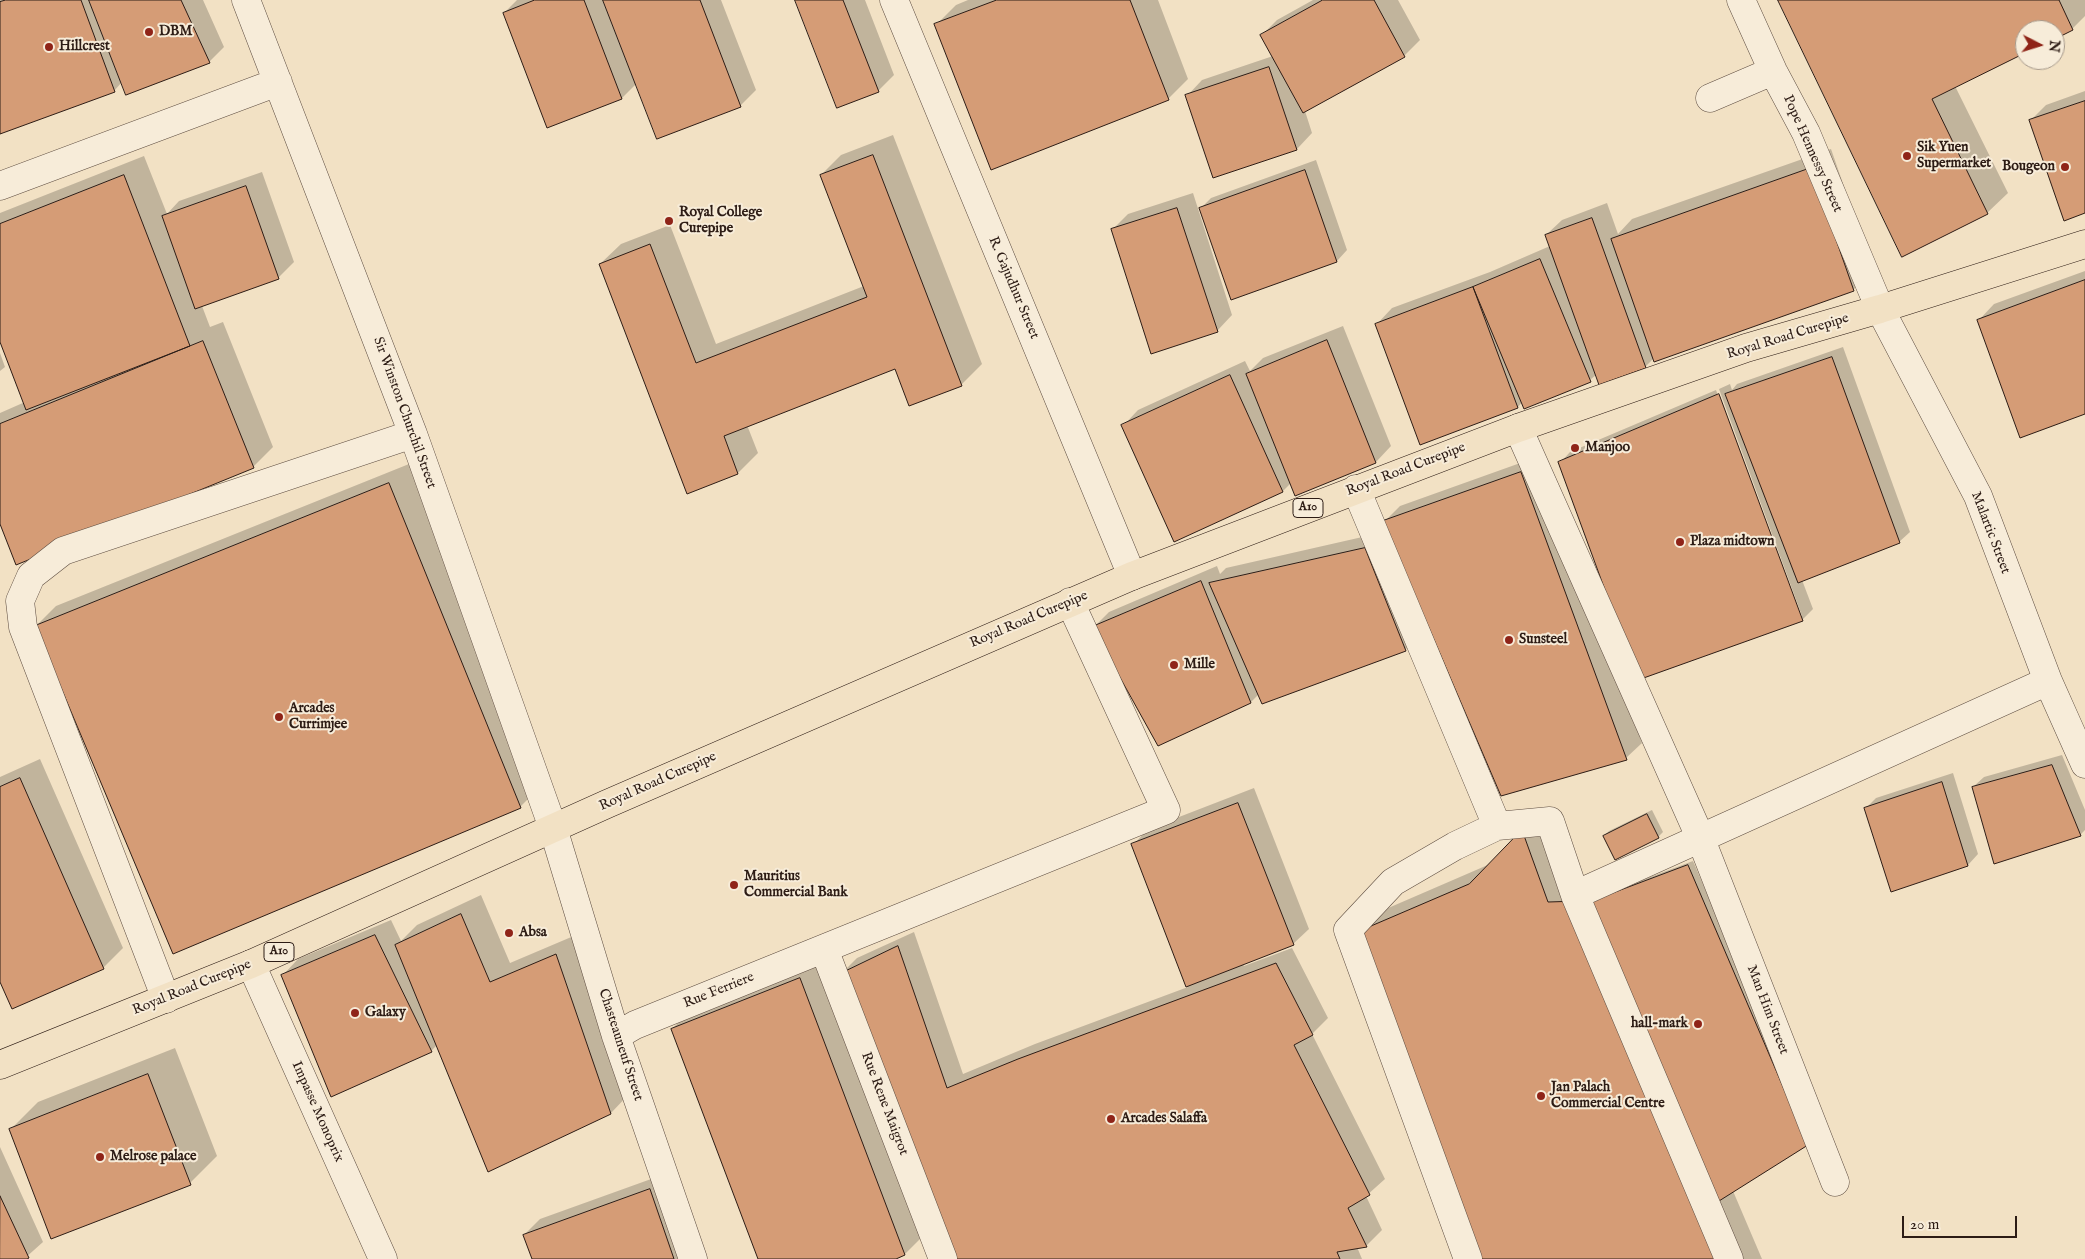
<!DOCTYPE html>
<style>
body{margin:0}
#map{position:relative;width:2085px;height:1259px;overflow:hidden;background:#f2e1c4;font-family:"IM FELL English",serif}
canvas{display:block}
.north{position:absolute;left:2015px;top:20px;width:50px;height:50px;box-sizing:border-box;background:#f7ecd9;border:1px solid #a6998b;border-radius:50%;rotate:95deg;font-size:14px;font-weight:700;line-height:20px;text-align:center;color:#2d1c15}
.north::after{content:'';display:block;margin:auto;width:18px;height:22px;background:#8f2418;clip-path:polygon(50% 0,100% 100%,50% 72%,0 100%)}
.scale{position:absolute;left:1902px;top:1216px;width:115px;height:22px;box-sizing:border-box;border:2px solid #2d1c15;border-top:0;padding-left:6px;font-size:15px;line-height:18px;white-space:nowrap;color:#2d1c15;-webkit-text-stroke:4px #f7ecd9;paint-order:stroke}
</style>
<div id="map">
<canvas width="2085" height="1259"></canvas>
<div class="north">N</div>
<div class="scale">20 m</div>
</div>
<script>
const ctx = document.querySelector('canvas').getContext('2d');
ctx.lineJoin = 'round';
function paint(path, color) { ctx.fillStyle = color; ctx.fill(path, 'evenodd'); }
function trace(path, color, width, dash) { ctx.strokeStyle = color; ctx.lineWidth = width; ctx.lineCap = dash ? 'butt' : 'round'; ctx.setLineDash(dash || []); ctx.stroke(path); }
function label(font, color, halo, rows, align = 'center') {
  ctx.font = font + ' "IM FELL English",serif'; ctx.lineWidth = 4; ctx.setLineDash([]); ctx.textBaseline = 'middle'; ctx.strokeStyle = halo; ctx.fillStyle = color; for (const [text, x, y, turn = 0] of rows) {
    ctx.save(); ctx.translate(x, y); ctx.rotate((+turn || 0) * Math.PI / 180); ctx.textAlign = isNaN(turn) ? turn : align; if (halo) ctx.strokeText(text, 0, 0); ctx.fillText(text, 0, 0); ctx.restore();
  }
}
paint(new Path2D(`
 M0 0H203L224 47 209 62 122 82 114 91 0 133Z
 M517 0H721L756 90 740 106 637 83 622 98 548 127 504 13Z
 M797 0H865L894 75 878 91Z
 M968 0H1158L1188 79 1168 99 936 25 956 5Z
 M1313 0H1398L1420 40 1404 56 1305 111 1312 133 1297 149 1187 96 1202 80 1273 56 1262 35 1277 20Z
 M1779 0H2085V16L2072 29 2055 37V30H2025V52L1955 86 2008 193 1987 213Z
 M2085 91V212L2030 121 2046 105Z
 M893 135 982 364 962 384 909 404 896 367 747 425 758 453 738 473 600 264 621 244 670 225 716 344 864 286 821 175 841 155Z
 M1831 149 1873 270 1853 290 1654 358 1645 367 1597 374 1590 380 1522 402 1518 407 1377 324 1392 308 1490 272 1550 246 1546 235 1562 220 1607 203 1618 234 1632 219Z
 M144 156 167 214 179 201 262 172 294 262 278 278 202 306 210 327 223 322 273 447 253 467 0 521V413L25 402 0 339V213Z
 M1316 160 1347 250 1337 261 1201 208 1211 198Z
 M1193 193 1232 315 1217 331 1112 230 1128 214Z
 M2085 271V413L1979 320 1994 304Z
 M1343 326 1391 446 1376 462 1296 494 1291 483 1283 491 1123 426 1138 410 1245 361 1250 371 1263 358Z
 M1843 347 1910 532 1899 542 1802 580 1813 609 1802 620 1560 463 1570 452 1716 390 1800 616H1802L1719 389 1730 384 1732 390 1737 384Z
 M0 353 5 367 0 371Z
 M1537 457 1642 743 1626 758 1385 521 1400 506Z
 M409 464 540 787 520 807 36 626 56 606Z
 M1380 533 1421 635 1405 650 1259 694 1251 702 1158 744 1094 627 1109 612 1217 566 1220 574 1226 568Z
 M2062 755 2085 810V830L2080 835 1973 787 1984 777Z
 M40 759 123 948 103 968 0 979V777Z
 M1953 773 1978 854 1968 865 1866 808 1876 798Z
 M1254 788 1309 929 1293 944 1243 964 1244 966 1292 948 1328 1018 1312 1034 1385 1179 1366 1196 1382 1230 1367 1245 1357 1247 1362 1259H951L841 974 857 958 914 932 963 1074 1035 1044 1188 987 1133 845 1148 829Z
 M1652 810 1663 832 1658 837 1604 836 1609 831Z
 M1542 811 1568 882 1605 894 1693 861 1812 1139 1733 1191 1762 1259H1481L1359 932 1379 912 1490 864Z
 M481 895 510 963 576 935 631 1092 611 1113 488 1170 437 1045 431 1051 283 975 298 959 391 920 401 941 417 925Z
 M820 959 925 1234 905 1254 893 1259H759L672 1029 692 1009Z
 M175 1048 217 1156 190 1183 11 1129 38 1102Z
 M0 1147 43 1242 24 1259H0Z
 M665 1174 691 1259H533L524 1235 540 1219Z`), '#0003');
const building = new Path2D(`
 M6 0H81L115 92 0 134V2Z
 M89 0H181L210 63 126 95Z
 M535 0H584L622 99 547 128 503 13Z
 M603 0H700L741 107 657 139Z
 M795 0H843L879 92 837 108Z
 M997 0H1130L1169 100 991 170 934 24Z
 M1323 0H1374L1405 57 1303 113 1260 35Z
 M1778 0H2059L2073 30 2055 39V30H2025V53L1932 99 1988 214 1902 257Z
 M1269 67 1297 150 1213 178 1185 95Z
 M2085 101V213L2064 221 2029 120Z
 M873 155 962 386 909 406 895 369 724 436 738 474 687 494 599 264 650 244 696 363 867 297 820 175Z
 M1811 168 1854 291 1654 362 1611 239Z
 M1305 170 1337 262 1231 300 1199 208Z
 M124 175 190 346 26 410 0 342V224Z
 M246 186 279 279 195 309 162 216Z
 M1177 208 1218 332 1151 354 1111 229Z
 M1592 218 1646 368 1599 385 1545 235Z
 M1540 259 1591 382 1524 409 1473 287Z
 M2085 280V414L2020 438 1977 320Z
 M1473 287 1518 408 1420 445 1375 324Z
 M1327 340 1376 463 1295 496 1246 374Z
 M203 341 254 468 16 565 0 524V424Z
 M1832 357 1900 543 1798 583 1725 394Z
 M1230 375 1283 492 1174 542 1121 425Z
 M1719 394 1803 621 1638 680 1558 462Z
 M1521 472 1627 760 1501 796 1383 521Z
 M389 483 521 808 173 954 35 626Z
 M1365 548 1406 651 1262 704 1209 583Z
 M1201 581 1251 703 1158 746 1092 627Z
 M2052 765 2081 836 1994 864 1972 787Z
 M20 778 104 969 12 1009 0 982V787Z
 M1942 782 1968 866 1891 892 1864 808Z
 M1238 803 1294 945 1186 987 1131 844Z
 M1647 814 1659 838 1615 860 1603 836Z
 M1522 830 1548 902 1580 901 1733 1259H1480L1357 932 1469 884Z
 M1688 865 1808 1145 1719 1201 1587 903Z
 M461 914 490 982 556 954 611 1114 488 1172 395 945Z
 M375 935 432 1052 331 1097 281 975Z
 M898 946 947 1088 1018 1059 1276 963 1313 1035 1294 1045 1370 1195 1348 1208 1367 1247 1337 1252 1340 1259H950L840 974Z
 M800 978 905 1255 896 1259H758L671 1029Z
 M148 1074 191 1185 51 1239 9 1129Z
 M650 1189 674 1259H532L523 1235Z
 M0 1196 29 1258 27 1259H0Z`);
paint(building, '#d59c76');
trace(building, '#2d1c15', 1);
const minor = new Path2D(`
 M246 0 413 434 553 828 616 1036 693 1259
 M894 0 1132 576
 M1741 0 1773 71 1806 133 1880 309 1978 496 2048 681 2085 764
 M1710 98 1773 71
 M0 186 278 82
 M1518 428 1700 837 1835 1182
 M1356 489 1497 826
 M1575 895 1729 1259
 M824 949 943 1259
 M251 964 383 1259
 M166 999 23 627 20 601 31 576 63 551 413 434
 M616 1036 635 1025 1166 810 1070 602
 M1468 1259 1348 930 1393 882 1455 846 1497 826 1550 821 1575 895 2048 681`);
const major = new Path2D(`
 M0 1065 251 964 607 804 1132 576 1518 428 1746 348 1880 309 2085 244`);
trace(minor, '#5e4d41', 29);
trace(major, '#2d1c15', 29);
trace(minor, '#f7ecd9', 28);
trace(major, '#f2e1c4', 28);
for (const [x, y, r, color] of [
 [149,32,5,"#8f2418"],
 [49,47,5,"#8f2418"],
 [1907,156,5,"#8f2418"],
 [2065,167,5,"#8f2418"],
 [669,221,5,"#8f2418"],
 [1575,448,5,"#8f2418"],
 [1680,542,5,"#8f2418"],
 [1509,640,5,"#8f2418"],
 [1174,665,5,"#8f2418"],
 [279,717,5,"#8f2418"],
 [734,885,5,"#8f2418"],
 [509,933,5,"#8f2418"],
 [355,1013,5,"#8f2418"],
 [1698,1024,5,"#8f2418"],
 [1541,1096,5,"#8f2418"],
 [1111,1119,5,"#8f2418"],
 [100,1157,5,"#8f2418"]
]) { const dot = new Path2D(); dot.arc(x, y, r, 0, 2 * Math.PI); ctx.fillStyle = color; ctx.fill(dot); trace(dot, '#f7ecd9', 2); }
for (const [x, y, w] of [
 [1308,508,30],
 [279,952,30]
]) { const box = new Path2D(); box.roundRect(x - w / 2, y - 9.5, w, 19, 4); ctx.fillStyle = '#f7ecd9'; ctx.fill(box); trace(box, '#2d1c15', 1); }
label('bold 12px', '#2d1c15', null, [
 ["A10",1308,508],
 ["A10",279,952]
]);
label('bold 14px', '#2d1c15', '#f7ecd9', [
 ["DBM",159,32],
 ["Hillcrest",59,47],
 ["Sik Yuen",1917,148],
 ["Supermarket",1917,164],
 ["Bougeon",2055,167,"right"],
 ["Royal College",679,213],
 ["Curepipe",679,229],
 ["Manjoo",1585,448],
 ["Plaza midtown",1690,542],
 ["Sunsteel",1519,640],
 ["Mille",1184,665],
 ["Arcades",289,709],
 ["Currimjee",289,725],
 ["Mauritius",744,877],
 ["Commercial Bank",744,893],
 ["Absa",519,933],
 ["Galaxy",365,1013],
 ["hall-mark",1688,1024,"right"],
 ["Jan Palach",1551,1088],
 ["Commercial Centre",1551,1104],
 ["Arcades Salaffa",1121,1119],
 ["Melrose palace",110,1157]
], 'left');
label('14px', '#2d1c15', '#f7ecd9', [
 ["Pope Hennessy Street",1812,154,66],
 ["R. Gajudhur Street",1013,288,67],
 ["Royal Road Curepipe",1788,337,-17],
 ["Sir Winston Churchil Street",404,413,70],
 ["Royal Road Curepipe",1406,470,-21],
 ["Malartic Street",1990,533,69],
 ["Royal Road Curepipe",1029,620,-23],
 ["Royal Road Curepipe",658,782,-24],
 ["Royal Road Curepipe",192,988,-22],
 ["Rue Ferriere",719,991,-22],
 ["Man Him Street",1767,1010,69],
 ["Chasteauneuf Street",620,1045,72],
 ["Rue Rene Maigrot",884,1104,69],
 ["Impasse Monoprix",317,1112,66]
]);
</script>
